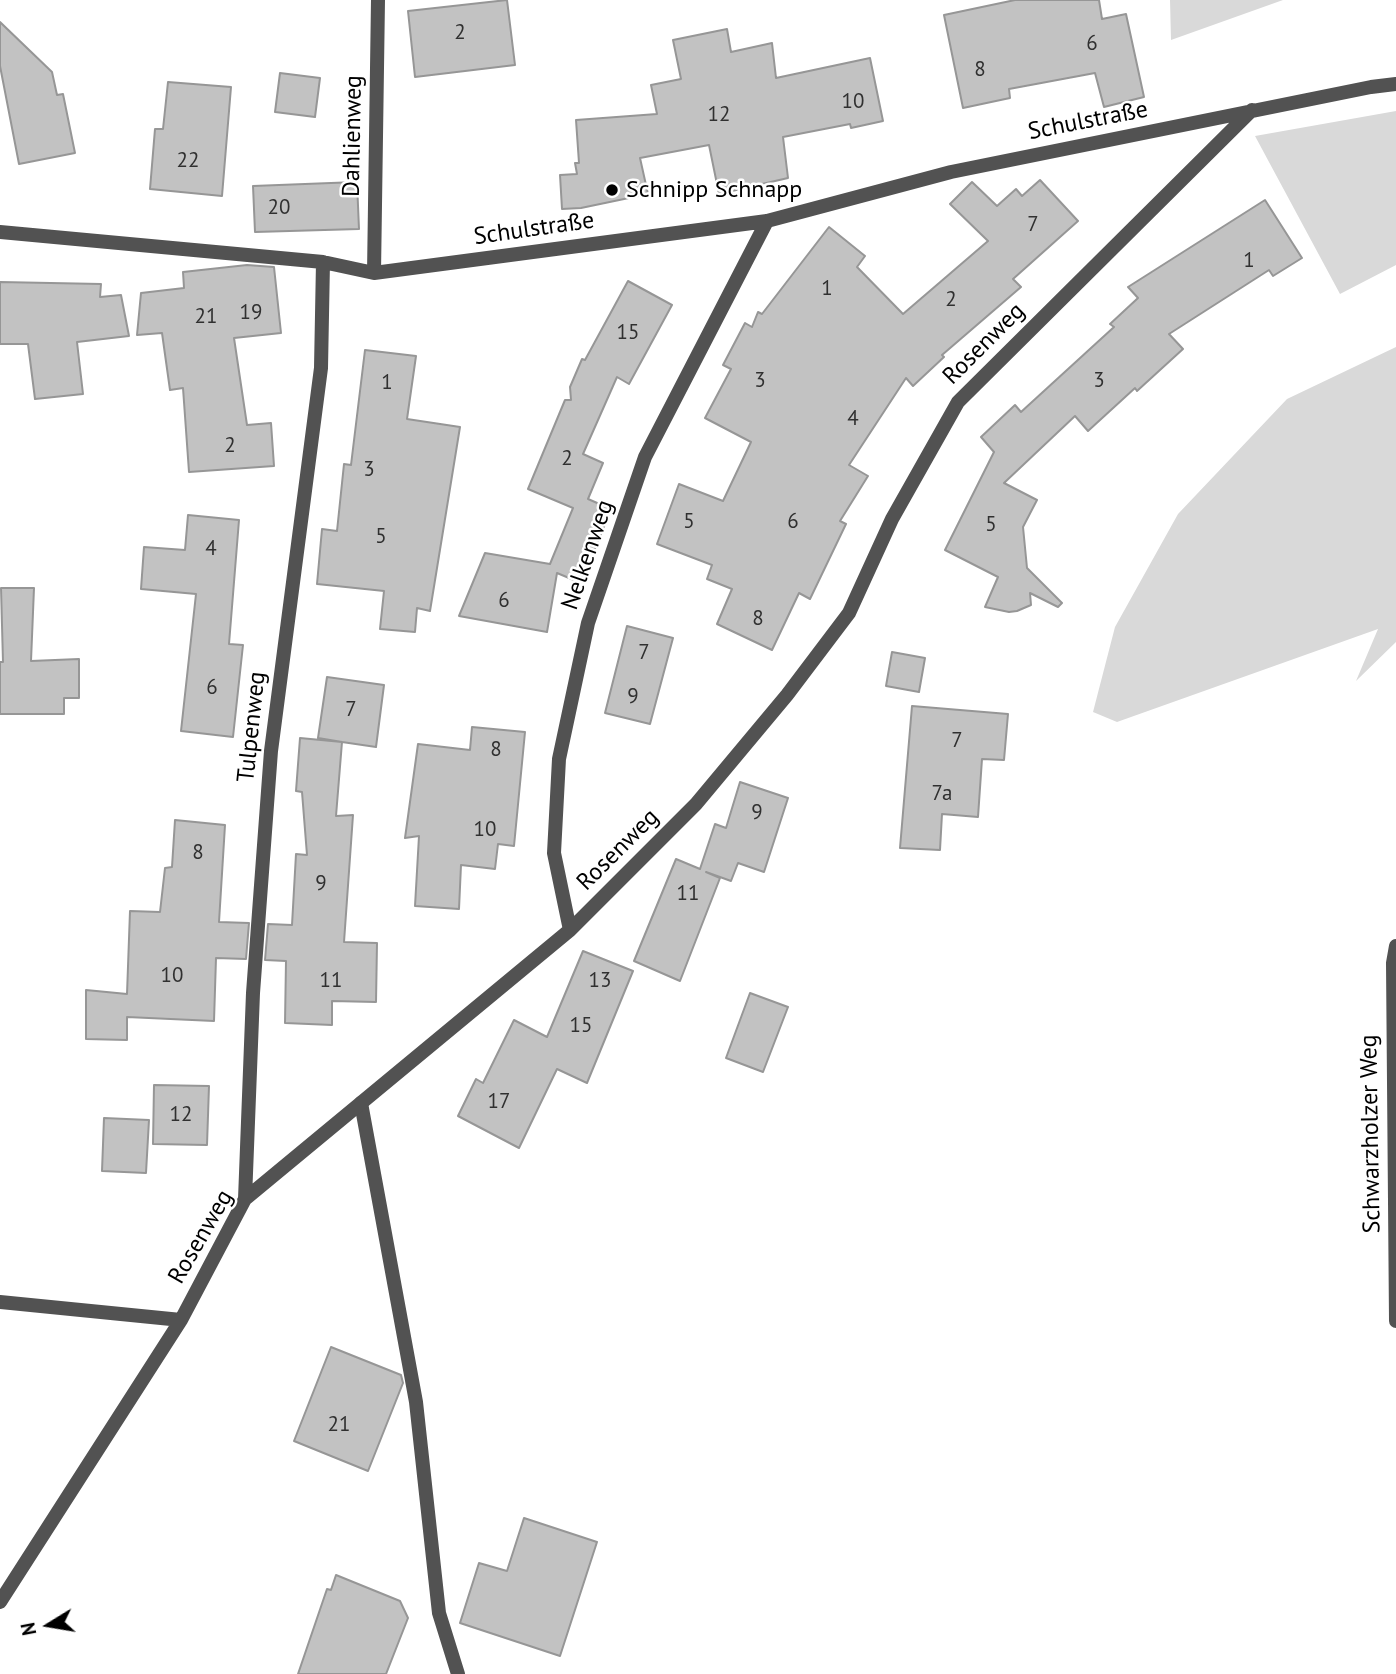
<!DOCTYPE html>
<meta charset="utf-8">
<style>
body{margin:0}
#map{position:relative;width:1396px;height:1674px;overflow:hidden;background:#fff;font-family:"PT Sans",sans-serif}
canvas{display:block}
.north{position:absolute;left:14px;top:1590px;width:70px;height:70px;-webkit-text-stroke:5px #fff;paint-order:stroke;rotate:259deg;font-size:19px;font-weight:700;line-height:28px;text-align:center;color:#000}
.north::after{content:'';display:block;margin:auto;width:24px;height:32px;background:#000;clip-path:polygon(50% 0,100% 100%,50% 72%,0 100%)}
</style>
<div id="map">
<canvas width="1396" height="1674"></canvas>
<div class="north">N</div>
</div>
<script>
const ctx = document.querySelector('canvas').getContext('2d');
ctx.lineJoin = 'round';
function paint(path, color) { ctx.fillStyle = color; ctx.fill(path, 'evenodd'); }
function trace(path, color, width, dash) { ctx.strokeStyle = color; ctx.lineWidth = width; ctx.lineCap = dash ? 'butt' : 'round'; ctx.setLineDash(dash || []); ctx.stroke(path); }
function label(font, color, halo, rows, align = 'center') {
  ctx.font = font + ' "PT Sans",sans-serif'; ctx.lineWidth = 5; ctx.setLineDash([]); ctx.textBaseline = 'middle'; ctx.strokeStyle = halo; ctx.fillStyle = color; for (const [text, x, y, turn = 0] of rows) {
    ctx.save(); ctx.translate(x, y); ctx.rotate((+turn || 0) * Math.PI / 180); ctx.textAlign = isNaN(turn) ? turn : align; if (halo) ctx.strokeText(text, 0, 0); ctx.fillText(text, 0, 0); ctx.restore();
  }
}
paint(new Path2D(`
 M1170 0H1283L1171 40Z
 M1396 111V265L1340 294 1255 136Z
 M1396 347V642L1356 681 1378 629 1117 722 1093 712 1115 627 1178 514 1287 399Z`), '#d9d9d9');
const building = new Path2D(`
 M507 0 515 65 415 77 408 11Z
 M1015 0H1099L1102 19 1126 14 1144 97 1104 107 1095 73 1009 89 1010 98 963 108 944 15Z
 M0 22 52 72 57 95 63 94 75 153 19 164 0 66Z
 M727 29 731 52 772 43 776 78 870 58 883 121 851 128 850 124 783 137 788 178 719 194 709 145 640 158 648 194 581 208 562 209 560 175 577 174 575 163H579L576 120 657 114 651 85 681 79 673 40Z
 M280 73 320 78 315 117 275 112Z
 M168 82 231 87 222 196 150 189 155 129H163Z
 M1040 180 1078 221 1013 279 1021 287 942 355 944 357 913 386 906 378 849 465 868 476 840 521 846 524 810 599 799 593 772 650 717 624 732 589 707 579 712 565 657 544 679 484 723 501 751 442 705 418 731 369 723 365 745 323 752 327 758 312 762 314 829 227 865 256 857 267 903 314 988 241 950 204 972 182 997 206 1016 189 1022 196Z
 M357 182 359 229 255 232 253 186Z
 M1265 200 1302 258 1273 276 1269 270 1169 334 1183 349 1137 391 1135 388 1088 431 1075 416 1004 483 1037 500 1023 527 1027 568 1062 603 1058 607 1030 593 1031 605 1017 611 1009 612 985 607 998 577 945 550 994 452 981 437 1015 405 1021 412 1114 327 1110 324 1138 298 1128 287Z
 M247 265 274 267 281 333 234 338 247 425 271 423 274 466 189 472 183 388 170 390 162 333 137 335 141 293 184 288 183 272Z
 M628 281 672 305 629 384 617 377 583 454 603 463 588 499 611 509 581 583 557 573 547 632 459 616 485 553 550 564 573 508 528 489 565 400H571L570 387 582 359 585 360Z
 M0 282 101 284 100 297 121 295 129 336 77 342 83 394 35 399 28 344H0Z
 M365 350 416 356 407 419 460 427 430 611 417 608 415 632 380 629 384 591 317 584 322 529 337 531 344 464 351 465Z
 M188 515 239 520 229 644 243 645 233 737 181 731 196 594 141 589 144 547 185 550Z
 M1 588H34L31 661 79 659V698H64V714H0V662H3Z
 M627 626 673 638 650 724 605 713Z
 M892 652 925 658 919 692 886 686Z
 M327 677 384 685 376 747 342 742 336 816 353 815 344 942 377 943 376 1002 332 1001V1025L285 1023 286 961 265 960 268 924 292 925 296 854 307 855 302 792 296 791 300 738 342 742 318 738Z
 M912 706 1008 714 1004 760 982 759 978 817 942 814 940 850 900 848Z
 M472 727 525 732 514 846 498 844 495 869 461 865 459 909 415 906 419 836 405 838 418 744 470 750Z
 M740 782 788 798 764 872 738 863 731 881 706 872 720 878 680 981 634 961 676 859 700 869 715 824 726 828Z
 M175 820 225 825 219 922 249 923 246 959 216 958 214 1021 127 1017V1040L86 1039V990L127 994 130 911 160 912 165 868 172 867Z
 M583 951 633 971 587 1083 557 1069 519 1148 458 1116 476 1079 483 1083 514 1020 547 1037Z
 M750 993 788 1007 763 1072 726 1058Z
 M154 1085 209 1086 207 1145 153 1144Z
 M104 1118 149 1120 146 1173 102 1171Z
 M331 1347 401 1375 403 1383 368 1471 294 1441Z
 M524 1518 597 1542 560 1656 460 1623 479 1563 507 1571Z
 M336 1575 400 1601 408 1618 386 1674H298L327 1589 331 1590Z`);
paint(building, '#c2c2c2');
trace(building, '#969696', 2);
trace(new Path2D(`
 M361 1103 416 1402 439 1613 458 1674`), '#525252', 14);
trace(new Path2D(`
 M0 232 323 262 374 273 767 221 951 172 1371 87 1396 84
 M374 273 378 0
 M570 930 554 853 559 759 588 623 645 457 767 221
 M1396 946 1393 963 1396 1321
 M245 1199 253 993 271 751 321 368 323 262
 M0 1302 181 1320
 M0 1602 181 1320 245 1199 570 930 696 804 787 695 849 613 892 519 958 402 1252 110`), '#525252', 14);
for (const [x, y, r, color] of [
 [612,190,7,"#000"]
]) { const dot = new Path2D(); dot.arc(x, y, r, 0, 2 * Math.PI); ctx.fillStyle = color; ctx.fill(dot); trace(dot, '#fff', 2.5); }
label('21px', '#303030', null, [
 ["2",460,33],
 ["6",1092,44],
 ["8",980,70],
 ["10",853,102],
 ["12",719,115],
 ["22",188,161],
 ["20",279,208],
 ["7",1033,225],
 ["1",1249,261],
 ["1",827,289],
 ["2",951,300],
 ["19",251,313],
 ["21",206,317],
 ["15",628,333],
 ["3",760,381],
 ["3",1099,381],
 ["1",387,383],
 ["4",853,419],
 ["2",230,446],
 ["2",567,459],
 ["3",369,470],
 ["5",689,522],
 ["6",793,522],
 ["5",991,525],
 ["5",381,537],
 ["4",211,549],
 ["6",504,601],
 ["8",758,619],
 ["7",644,653],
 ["6",212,688],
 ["9",633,697],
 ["7",351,710],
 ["7",957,741],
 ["8",496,750],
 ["7a",942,794],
 ["9",757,813],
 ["10",485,830],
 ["8",198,853],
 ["9",321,884],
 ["11",688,894],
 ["10",172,976],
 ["11",331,981],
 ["13",600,981],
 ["15",581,1026],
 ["17",499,1102],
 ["12",181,1115],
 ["21",339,1425]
]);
label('24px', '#000', '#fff', [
 ["Schulstraße",1088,121,-11],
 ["Dahlienweg",353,136,-89],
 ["Schulstraße",534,229,-8],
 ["Rosenweg",984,344,-45],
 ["Nelkenweg",588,555,-71],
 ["Tulpenweg",252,727,-84],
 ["Rosenweg",618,850,-45],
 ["Schwarzholzer Weg",1371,1134,-91],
 ["Rosenweg",201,1237,-60]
]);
label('24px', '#000', '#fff', [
 ["Schnipp Schnapp",626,190]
], 'left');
</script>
